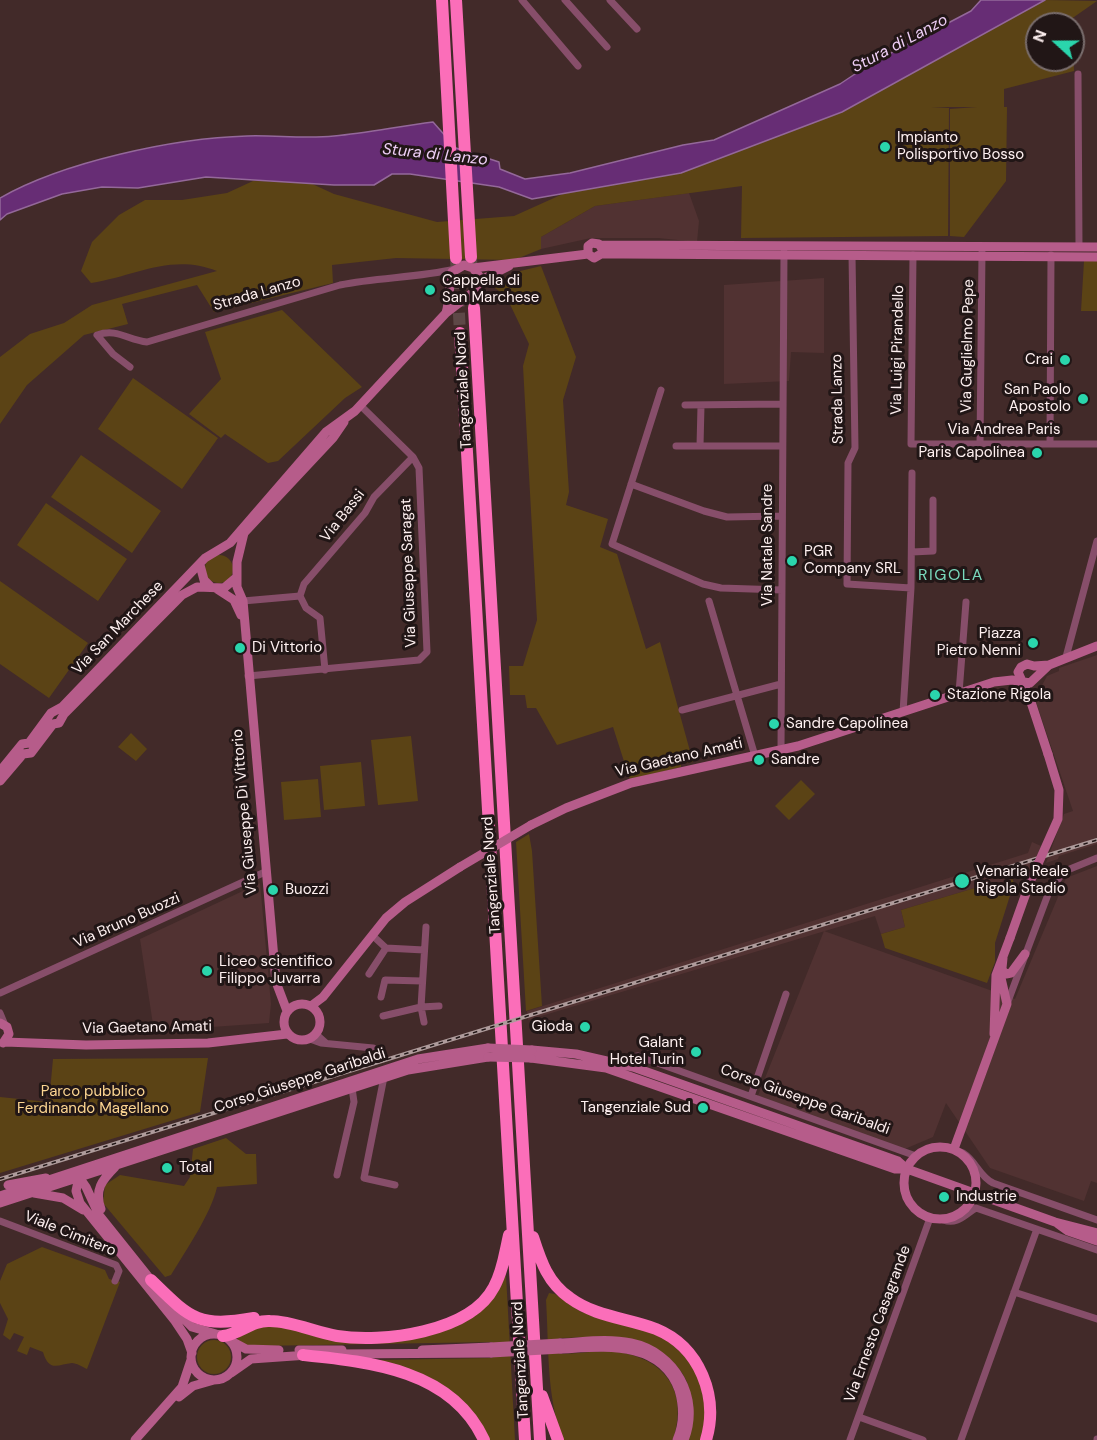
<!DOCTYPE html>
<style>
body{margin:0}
#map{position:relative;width:1097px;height:1440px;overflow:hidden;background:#422a29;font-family:"DM Sans",sans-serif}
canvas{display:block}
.north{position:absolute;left:1025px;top:12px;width:60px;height:60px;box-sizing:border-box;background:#211616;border:2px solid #796d6d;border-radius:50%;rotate:291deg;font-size:16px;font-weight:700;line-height:24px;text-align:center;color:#fef0f0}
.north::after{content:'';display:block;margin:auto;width:21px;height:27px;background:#2ad5ac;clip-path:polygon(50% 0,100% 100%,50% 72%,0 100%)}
</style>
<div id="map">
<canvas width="1097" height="1440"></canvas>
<div class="north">N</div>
</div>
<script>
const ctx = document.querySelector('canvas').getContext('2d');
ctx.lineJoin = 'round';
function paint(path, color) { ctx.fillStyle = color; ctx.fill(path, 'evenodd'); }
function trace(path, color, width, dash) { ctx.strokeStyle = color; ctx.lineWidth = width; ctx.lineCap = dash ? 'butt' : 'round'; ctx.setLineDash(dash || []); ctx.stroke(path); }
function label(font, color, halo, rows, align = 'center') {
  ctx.font = font + ' "DM Sans",sans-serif'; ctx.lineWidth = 6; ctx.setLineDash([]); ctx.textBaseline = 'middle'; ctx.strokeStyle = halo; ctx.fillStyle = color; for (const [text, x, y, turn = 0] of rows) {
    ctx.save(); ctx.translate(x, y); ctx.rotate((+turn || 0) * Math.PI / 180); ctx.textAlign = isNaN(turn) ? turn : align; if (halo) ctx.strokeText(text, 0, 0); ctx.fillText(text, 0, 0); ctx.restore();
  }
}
paint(new Path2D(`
 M689 193 699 221 697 242 658 238H591L541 249V237L595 206Z
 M824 278V353L791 352 789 381 724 384V285Z
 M1097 655V844L1059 856 1058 859 1046 863 1064 814 1073 811 1036 702 1037 695 1047 676 1059 671V668Z
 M1032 842 1041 846 1030 872 1012 878 1008 887 988 894 985 885 901 910 905 927 881 934 875 916 528 1020 527 1011 1028 853Z
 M1097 866V1183L1091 1181 1084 1201 990 1168 946 1103 933 1137 900 1151 757 1098 824 931 1015 999 1066 878Z
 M260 883 271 1004 269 1023 154 1031 140 939Z`), '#513232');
paint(new Path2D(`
 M1045 0 1097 1 1064 24H1037V60H1073V51L1074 71 1004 89V107H1007L1006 181 964 237 950 236V109L977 107H931L949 108 948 236 741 238 742 186 595 206 541 237V249L514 260 396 258 332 265 333 283 214 312 197 285 122 304 128 324 84 335 27 385 0 424V357L30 334 64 323 92 305 217 271C171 253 136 276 91 283L81 271 92 242 119 215 145 200H182L227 193 253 181 308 182 334 194 437 222 514 216 565 193 681 173 842 112Z
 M1084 261H1097V311H1081Z
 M541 266 576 357 563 400 569 492 566 505 608 519 600 547 617 554 646 649 660 642 693 762 681 764V767L630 780 613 727 557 745 536 708H527L525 695H510L509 666H523L537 620 523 366 529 344 506 296 492 286 512 273Z
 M282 310 362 387 345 398 278 461 268 463 225 434 221 438 189 414 221 379 205 332Z
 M133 378 218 438 182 489 98 429Z
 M81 455 161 511 132 553 51 497Z
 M46 503 127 559 98 601 17 545Z
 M205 569a14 14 0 1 1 28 0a14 14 0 1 1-28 0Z
 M0 581 88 643 49 698 0 664Z
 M131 733 147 749 136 761 118 747Z
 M411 736 418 801 378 805 371 740Z
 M361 762 365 806 324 810 320 766Z
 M318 779 321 817 284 820 281 782Z
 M801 780 815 794 789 820 775 806Z
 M529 834 532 851 542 1006 526 1011 516 842Z
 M1012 878 1014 883 995 943V962L987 983 885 948 881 934 905 927 901 910 985 885 988 894 1008 887Z
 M208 1058 200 1112 0 1173V1097L49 1102 53 1059Z
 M226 1138 246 1154H256L257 1184 217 1187C211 1214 186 1250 171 1275L165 1277 103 1203 105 1185 120 1175 184 1186 190 1177 193 1149Z
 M42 1247 105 1270 109 1279 120 1282 87 1369C83 1367 76 1363 72 1363 59 1364 49 1373 43 1352L30 1347 27 1355 17 1351 24 1337 14 1333 10 1340 3 1335 8 1319 0 1303V1281L7 1264Z
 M506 1275 515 1440H487L464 1404 378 1360 493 1358 492 1342 257 1346 245 1345 236 1340 248 1328 272 1324 365 1344 415 1338 483 1309 497 1293Z
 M549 1293 555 1294 581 1312 643 1328 664 1337 693 1364 707 1401 702 1440H688C688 1424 691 1405 689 1389 687 1378 680 1369 672 1361 642 1330 599 1337 559 1338L560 1354C576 1354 592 1351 607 1351 659 1354 689 1385 674 1437L672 1440H563C546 1396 549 1346 546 1300Z
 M197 1357a17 17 0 1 1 34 0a17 17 0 1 1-34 0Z`), '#5b4315');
const water = new Path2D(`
 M981 0H1045L842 112 681 173 532 199 499 187 410 174H392L374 185H334L206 177 138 188 102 187 62 194 7 214 0 220V198C63 162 174 138 247 136 275 135 305 139 334 136 367 133 400 126 433 122L456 148 499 162 500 169 525 179 570 173 683 145 714 140 840 84 870 64 971 11Z`);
paint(water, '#672d75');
trace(water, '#94689a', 1.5);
trace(new Path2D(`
 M471 258 474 308
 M456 259 460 333`), '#5e4847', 12, [12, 6]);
trace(new Path2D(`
 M522 0 578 66
 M565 0 607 47
 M610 0 637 29
 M1078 74 1079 247
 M852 255 855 448 848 463 847 584 911 588
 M913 255 911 444H1097
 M130 367 113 354 97 335C117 328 128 340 147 342L340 285C378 277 417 278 455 269
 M661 390 612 544 703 584 721 588 782 590
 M685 405 783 404
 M1050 443 1051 255
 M980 445 982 252
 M676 446H782
 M700 446 701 406
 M631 484 704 511 727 517 782 516
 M912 552 933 551V500
 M300 596 304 584 365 513 374 497 413 457
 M300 596 306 608 320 618 325 670
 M243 601 300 596
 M709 601 755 756
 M1066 657 1097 541
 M248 676 419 660 427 652 419 468 413 457 360 405
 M959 693 966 602
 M682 710 781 684
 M903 712 911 588 912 473
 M781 750 784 252
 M372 935 386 948 424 950
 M369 974 386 948
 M0 993 265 872
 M381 997 385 980 422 981
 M1007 1004 1050 889 1065 871 1097 858
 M0 1013 5 1025
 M383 1016 421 1007 439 1006
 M424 1022 421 1007 426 927
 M316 1034 326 1043
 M310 1039 321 1043 373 1048
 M614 1067 619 1059 638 1056 916 1156
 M384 1077 364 1178 395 1185
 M751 1096 786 994
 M963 1153C976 1161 979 1176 993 1183L1097 1220
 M337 1175 354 1102 352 1088
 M943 1220C958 1225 964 1215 976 1208L1097 1250
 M0 1221 116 1265 119 1271 115 1281
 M1014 1292 1097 1319
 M859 1417 923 1440
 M850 1440 930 1218
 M961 1440 1037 1229
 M1097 1440V1439`), '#874e6a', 7);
trace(new Path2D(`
 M601 245 1097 247
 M588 254 594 258 601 254H623L1097 257
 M588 254V246L592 243 599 244 602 249
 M473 268 588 254
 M479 281 509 266
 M200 565 204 580 210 586
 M217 589 234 600 241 615
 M53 724 59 723 64 714 182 595 197 587 224 588 237 577
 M29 743 51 713 62 707 205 558 230 543 326 432 355 411 446 313 476 290 479 276 473 268 464 265 452 272C449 281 450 300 446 313
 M23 754 31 753 53 724
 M1048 754 1030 699 1018 672 1021 667 1027 664 1034 666 1049 665
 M0 771 22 744 29 743
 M0 781 23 754
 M531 825 566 808 631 783 798 746 994 682 1012 680 1030 683 1049 665 1097 646
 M1001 969 1006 974 1011 973 1025 954
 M284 1022a18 18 0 1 1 36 0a18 18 0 1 1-36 0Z
 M311 1006 323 997 386 918 405 902 460 867
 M287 1011 276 982 243 601 237 587V562L244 533 333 438 344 422
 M0 1023 7 1027 9 1034 3 1043
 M994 1034 996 975 1010 938
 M5 1042 86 1045 208 1043 287 1034
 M532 1050 576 1054 633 1067 898 1161 907 1169
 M531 1058 606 1068 895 1169H907L1055 1222 1097 1233
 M904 1183a36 36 0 1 1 72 0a36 36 0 1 1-72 0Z
 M954 1149 1007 1004 1001 978 1003 958
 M77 1174 86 1187 99 1215 155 1285
 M79 1177 76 1191 80 1203 175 1321 187 1339 192 1353
 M8 1185 46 1178
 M34 1193 63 1198 83 1210
 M0 1196 418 1059 488 1048
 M0 1203 408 1070 488 1057
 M101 1209C94 1190 102 1180 115 1167
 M1057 1223 1068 1231 1097 1241
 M166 1301 192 1327 216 1334
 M191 1357a23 23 0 1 1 46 0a23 23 0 1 1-46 0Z
 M231 1341 246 1349 279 1350
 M560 1343C583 1342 608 1338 631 1343 675 1352 701 1398 684 1440
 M561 1349C603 1347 661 1339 679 1390 684 1407 684 1424 677 1440
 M299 1350H342
 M422 1350 491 1347
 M336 1354 491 1353
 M231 1373 251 1359 308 1355
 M179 1397 193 1386 214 1380
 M135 1440 182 1387 191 1360`), '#b65c8a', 9);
trace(new Path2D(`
 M442 0 456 258
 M456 0 471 257
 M474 308 540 1440
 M460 333 525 1440
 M533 1237C541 1262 548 1283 570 1298 596 1317 627 1318 656 1329 700 1347 719 1397 706 1440
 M151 1280C190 1318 197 1328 254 1318
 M223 1336C240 1334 252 1320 270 1321 292 1321 314 1332 337 1336 382 1343 470 1333 494 1287 503 1271 505 1252 509 1235
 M303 1355C371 1362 452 1370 484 1440
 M542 1396 558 1440`), '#fb6eb9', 12);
const rail = new Path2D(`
 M0 1179 1097 840`);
trace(rail, '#ae9b9b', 4);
trace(rail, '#211616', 1.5, [4.5]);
trace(new Path2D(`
 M460 867 531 825
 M1010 938 1030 882 1058 819 1059 790 1048 754
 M488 1048 532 1050
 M488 1057 531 1058
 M491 1347 560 1343
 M491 1353 561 1349`), '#b65c8a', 9);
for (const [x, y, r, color] of [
 [885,147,6,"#2ad5ac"],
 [430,290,6,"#2ad5ac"],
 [1065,360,6,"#2ad5ac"],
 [1083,399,6,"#2ad5ac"],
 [1037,453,6,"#2ad5ac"],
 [792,561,6,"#2ad5ac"],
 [1033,643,6,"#2ad5ac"],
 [240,648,6,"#2ad5ac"],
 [935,695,6,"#2ad5ac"],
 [774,724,6,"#2ad5ac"],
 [759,760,6,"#2ad5ac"],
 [962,881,8,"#2ad5ac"],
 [273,890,6,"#2ad5ac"],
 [207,971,6,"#2ad5ac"],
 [585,1027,6,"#2ad5ac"],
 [696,1052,6,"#2ad5ac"],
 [703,1108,6,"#2ad5ac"],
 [167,1168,6,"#2ad5ac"],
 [944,1197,6,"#2ad5ac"]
]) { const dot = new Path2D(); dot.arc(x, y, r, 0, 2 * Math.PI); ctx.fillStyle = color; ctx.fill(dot); trace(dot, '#211616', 2); }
label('15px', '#fef0f0', '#211616', [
 ["Impianto",897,138],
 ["Polisportivo Bosso",897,155],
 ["Cappella di",442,281],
 ["San Marchese",442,298],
 ["Crai",1053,360,"right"],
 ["San Paolo",1071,390,"right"],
 ["Apostolo",1071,407,"right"],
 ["Paris Capolinea",1025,453,"right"],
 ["PGR",804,552],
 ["Company SRL",804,569],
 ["Piazza",1021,634,"right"],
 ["Pietro Nenni",1021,651,"right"],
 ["Di Vittorio",252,648],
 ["Stazione Rigola",947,695],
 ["Sandre Capolinea",786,724],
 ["Sandre",771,760],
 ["Venaria Reale",976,872],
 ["Rigola Stadio",976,889],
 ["Buozzi",285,890],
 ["Liceo scientifico",219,962],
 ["Filippo Juvarra",219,979],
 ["Gioda",573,1027,"right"],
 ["Galant",684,1043,"right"],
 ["Hotel Turin",684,1060,"right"],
 ["Tangenziale Sud",691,1108,"right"],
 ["Total",179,1168],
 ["Industrie",956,1197]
], 'left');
label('15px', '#fef0f0', '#211616', [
 ["Strada Lanzo",257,294,-16],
 ["Via Guglielmo Pepe",968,346,-89],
 ["Via Luigi Pirandello",898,350,-89],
 ["Tangenziale Nord",464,390,-93],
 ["Strada Lanzo",838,399,-91],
 ["Via Andrea Paris",1004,430],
 ["Via Bassi",343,516,-52],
 ["Via Natale Sandre",768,545,-90],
 ["Via Giuseppe Saragat",409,573,-92],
 ["Via San Marchese",118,628,-46],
 ["Via Gaetano Amati",679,758,-13],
 ["Via Giuseppe Di Vittorio",245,812,-95],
 ["Tangenziale Nord",492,875,-94],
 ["Via Bruno Buozzi",127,921,-24],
 ["Via Gaetano Amati",147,1028,-1],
 ["Corso Giuseppe Garibaldi",300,1081,-18],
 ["Corso Giuseppe Garibaldi",805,1100,20],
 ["Viale Cimitero",70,1234,22],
 ["Via Ernesto Casagrande",878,1324,-70],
 ["Tangenziale Nord",521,1360,-93]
]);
label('15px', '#fcd591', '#211616', [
 ["Parco pubblico",93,1092],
 ["Ferdinando Magellano",93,1109]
]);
label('italic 16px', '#efcff7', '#211616', [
 ["Stura di Lanzo",900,44,-28],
 ["Stura di Lanzo",435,155,6]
]);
ctx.letterSpacing = '1.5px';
label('16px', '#7ad9bc', '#211616', [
 ["RIGOLA",951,576]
]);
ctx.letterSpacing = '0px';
</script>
